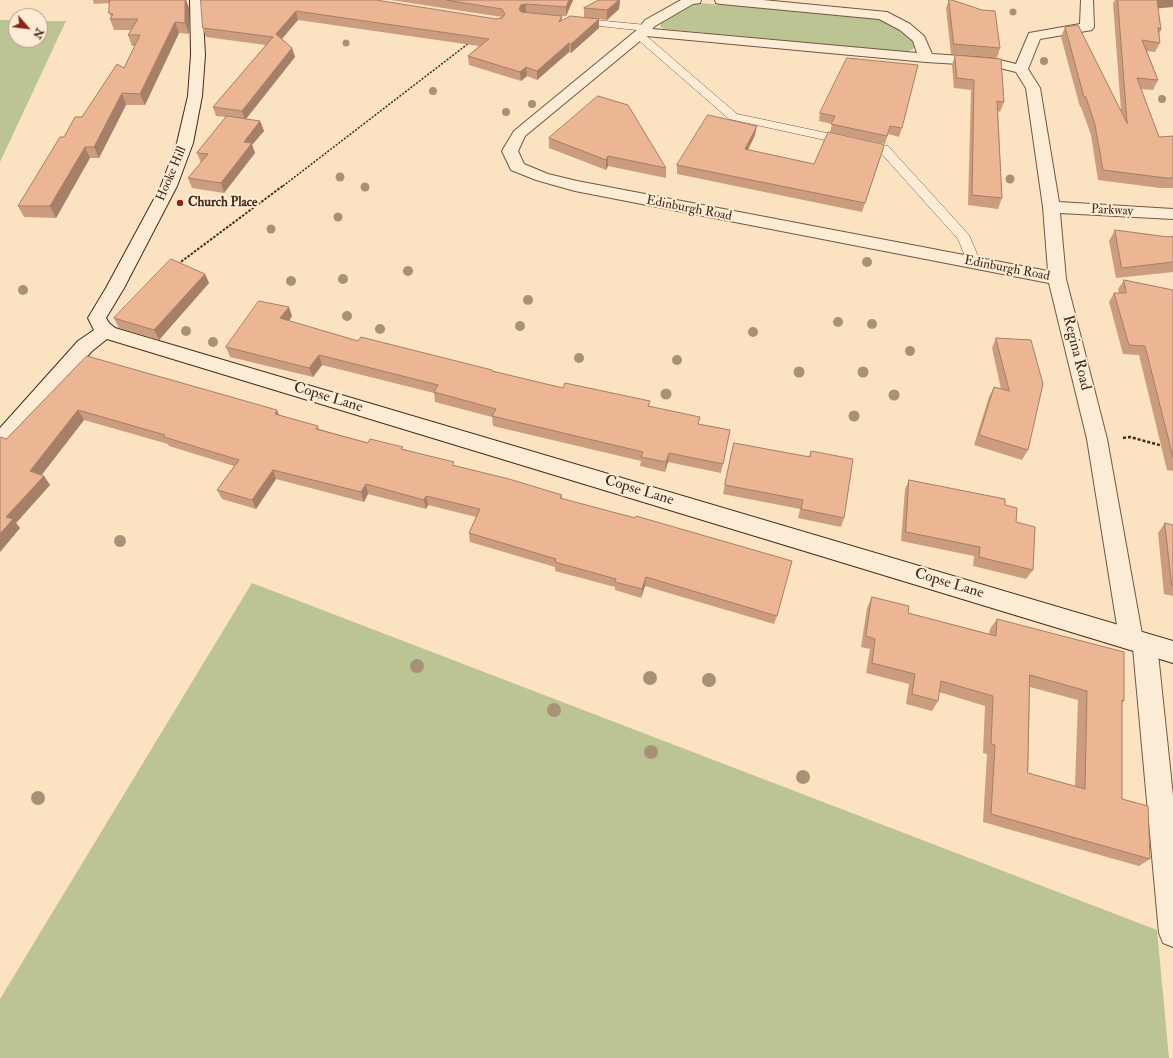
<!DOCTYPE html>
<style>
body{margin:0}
#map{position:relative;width:1173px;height:1058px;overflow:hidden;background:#fbe2c0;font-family:"IM FELL Double Pica",serif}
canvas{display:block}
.north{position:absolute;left:8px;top:8px;width:40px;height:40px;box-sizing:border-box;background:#fcecd6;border:1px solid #b39e8c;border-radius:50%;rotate:118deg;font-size:11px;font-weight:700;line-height:16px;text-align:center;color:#45291d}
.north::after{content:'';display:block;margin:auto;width:14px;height:18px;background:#8f2418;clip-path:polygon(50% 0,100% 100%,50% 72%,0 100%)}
</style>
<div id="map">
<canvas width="1173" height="1058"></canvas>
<div class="north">N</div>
</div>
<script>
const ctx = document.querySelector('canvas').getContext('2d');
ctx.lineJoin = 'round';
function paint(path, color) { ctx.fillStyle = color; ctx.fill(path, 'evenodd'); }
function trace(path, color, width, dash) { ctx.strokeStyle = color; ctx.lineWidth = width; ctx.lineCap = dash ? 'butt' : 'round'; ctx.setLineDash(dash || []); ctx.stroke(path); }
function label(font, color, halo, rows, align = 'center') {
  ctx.font = font + ' "IM FELL Double Pica",serif'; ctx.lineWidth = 4; ctx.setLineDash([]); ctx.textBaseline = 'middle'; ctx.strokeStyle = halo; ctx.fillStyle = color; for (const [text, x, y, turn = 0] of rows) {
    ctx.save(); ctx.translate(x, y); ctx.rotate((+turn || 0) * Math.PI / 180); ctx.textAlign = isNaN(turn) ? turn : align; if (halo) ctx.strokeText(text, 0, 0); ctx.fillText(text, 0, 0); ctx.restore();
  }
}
paint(new Path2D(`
 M700 3 884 19 892 23 916 45 913 49 907 52 664 29 660 26 662 21 691 4Z
 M0 20H16V40H40V21H66L0 162Z
 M252 583 1157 930 1169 1058H0V999Z`), '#bcc494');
const lane = new Path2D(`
 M575 18 646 25 651 28 646 31 571 23 570 21 571 19Z
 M639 32 643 33 737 114 888 146 969 235 981 263 979 266 974 267 969 266 958 239 880 152 729 119 635 37 634 35Z`);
const street = new Path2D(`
 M681 0H701L700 3 693 4 655 26 652 29 917 53 913 41 900 30 879 19 721 4 716 3 715 0H763L887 12 910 24 924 36 932 54 992 58 1016 64 1029 33 1080 24 1081 0H1093L1094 27 1092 30 1040 39 1028 69 1040 88 1059 202 1173 209V219L1060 213 1066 279 1107 439 1142 634 1145 633 1153 637 1157 644 1173 796V947L1163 943 1159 933 1133 648H1131L1123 645 1119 638 1087 439 1049 283 575 191 536 180 511 170 502 151 514 131 638 29 645 20ZM646 36 926 62 992 66 1016 72 1026 88 1043 207 1048 271 577 181 548 174 524 164 518 151 525 136Z`);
const secondary = new Path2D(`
 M190 0H202L205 55 202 96 193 143 177 186 124 288 106 318 109 323 115 328 1173 641V663L107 339 92 351 7 446 0 449V428L78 341 94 330 88 318 106 288 161 186 177 143 188 96 191 55Z`);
trace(lane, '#725746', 1);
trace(street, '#725746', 2);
trace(secondary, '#45291d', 2);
trace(new Path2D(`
 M283 186 469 43`), '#45291d', 1.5, [2, 1.5]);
trace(new Path2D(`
 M178 264 284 185`), '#45291d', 2, [2.5, 1.5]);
trace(new Path2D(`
 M1123 438 1130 437 1163 446`), '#45291d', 2.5, [3, 2]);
paint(lane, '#fcecd6');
paint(street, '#fcecd6');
paint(secondary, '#fcecd6');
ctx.fillStyle = '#a79277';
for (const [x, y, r] of [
 [1013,12,3.5],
 [346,43,3.5],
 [1044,61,4],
 [433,91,4],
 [1162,99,4],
 [532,104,4],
 [506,112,4],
 [340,177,4.5],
 [1010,179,4.5],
 [365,187,4.5],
 [338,217,4.5],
 [271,229,4.5],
 [867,262,5],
 [408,271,5],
 [343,279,5],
 [291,281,5],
 [23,290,5],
 [528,300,5],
 [347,316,5],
 [838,322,5],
 [872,324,5],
 [520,326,5],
 [380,329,5],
 [186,331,5],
 [753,332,5],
 [213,342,5],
 [910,351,5],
 [579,358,5],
 [677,360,5],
 [799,372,5.5],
 [863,372,5.5],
 [666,394,5.5],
 [894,395,5.5],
 [854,416,5.5],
 [120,541,6],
 [417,666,7],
 [650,678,7],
 [709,680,7],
 [554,710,7],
 [651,752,7],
 [803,777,7],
 [38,798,7]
]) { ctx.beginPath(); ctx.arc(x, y, r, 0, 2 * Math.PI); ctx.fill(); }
paint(new Path2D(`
 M93 0H186L189 8V34L179 33 145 105H126L99 158H90L56 218 24 217 18 206 64 137 124 68 135 46H132L128 35 131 30H114L110 19 111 17 109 13 110 3 94 4Z
 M201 0 496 19 502 17 391 0H573L566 16H562V20L584 18V8L599 0H620L619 9 607 20 599 19V28L571 53 569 52 537 80 527 76 521 81 469 65 468 56 479 46 298 20 282 39 292 48 295 57 246 119 260 121 264 131 252 145 255 153 224 193 192 188 188 178 201 163 197 153 226 117 216 116 213 107 266 45 206 37 203 28Z
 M949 0H952L1000 48 997 58 951 54 946 8Z
 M1115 0H1173L1158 9 1161 30 1159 34 1160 43 1155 52 1147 51 1158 80 1153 90 1141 89 1159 137 1173 136V188H1160L1098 180 1091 135 1081 107H1080L1061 37 1065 27 1121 110 1113 3Z
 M955 55 1004 102 1000 112 998 111 1002 198 998 209 968 205 971 90 954 88 952 65Z
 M820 113 902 128 899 137 888 134 885 144 830 132 832 124 819 121Z
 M755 135 748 150 814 164 884 146 862 212 677 174V165Z
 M549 138 666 168V178L608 166 606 170 549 148Z
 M1115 230 1168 237 1173 236V272L1116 278 1109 241Z
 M205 274 209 283 159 340 119 328 114 318Z
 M1124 280 1173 290V471L1167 470 1139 355 1123 354 1109 302 1114 293H1119L1118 289Z
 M292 316 289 321 358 341 563 388 650 406 699 424 730 430 721 473 668 462 665 472 640 466 641 461 493 426 492 417 435 402 434 393 322 365 313 377 230 357 226 347Z
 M996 338 1028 450 1022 460 974 445 989 397 994 387 1001 389 992 348Z
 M87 356 279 415 318 426 319 429 368 443 403 449 455 466 562 495V499L777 616 774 624 645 586 641 598 615 590V587L555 571V567L470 542 469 533 476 517 428 505 426 509 368 494 364 502 276 479 256 509 222 499 217 490 234 466 169 446 168 444 84 420 41 475 44 476 50 485 16 523 20 528 0 552 6 439Z
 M734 443 809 457 811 451 844 518 841 527 798 518 800 509 723 494Z
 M909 480 1005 505 1016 522 1033 570 1026 579 973 566 974 556 901 541 905 489Z
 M1165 523 1173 525V596L1164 594 1158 533Z
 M872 597 908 613 989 634 990 629 997 619 1124 701 1122 703V799L1150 859 1139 866 983 822 987 754 983 753 985 706 939 692 938 701 932 711 906 704 909 684 866 673 870 649 861 647 867 608ZM1030 687 1078 700 1075 786 1028 773Z`), '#cb9c7e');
paint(new Path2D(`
 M185 0H186L189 8V34L185 23Z
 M569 0H573L566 16V7Z
 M619 0H620L619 9 607 20V10Z
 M1157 0H1173V7L1152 9Z
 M526 4V13L522 14 519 9 521 5Z
 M296 11 298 20 278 43 276 34Z
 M599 19V28L571 53V44Z
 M175 22 179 33 145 105 140 94Z
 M569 43V52L537 80V71Z
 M292 48 295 57 245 120 242 111Z
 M526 67 527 76 521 81 520 72Z
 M122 93 126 105 99 158 94 147Z
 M260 121 264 131 252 145 255 153 224 193 221 183 244 142Z
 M757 126 755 135 743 159 745 149Z
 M85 147 90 158 56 218 50 206Z
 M608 156V166L606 170V160Z
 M205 274 209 283 159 340 154 330Z
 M289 307 292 316 284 328 280 318Z
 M319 355 322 365 313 377 309 368Z
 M78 410 84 420 37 481 30 471Z
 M277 410 281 420 275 414Z
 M669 453 668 462 665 472 666 462Z
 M273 470 276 479 256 509 252 500Z
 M44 476 50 485 16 523 20 528 0 552V534L6 517Z
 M366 484 368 494 364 502 361 492Z
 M426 496 428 505 426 509 424 500Z
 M646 577 645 586 641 598 642 589Z`), '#a57f67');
const building = new Path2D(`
 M110 0H185V23L175 22 140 94 122 93 94 147H85L50 206H18L60 137H64L75 117H82L117 64 124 68 140 35H128L138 19H110L113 14 109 13Z
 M201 0H376L496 19 502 18 505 14 502 9 446 0H569L566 7 526 4 521 5 519 9 521 12 562 16 559 22 570 16 599 19 571 44 569 43 537 71 526 67 520 72 468 56 489 39 296 11 276 34 292 48 242 111 213 107 273 37 203 28Z
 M599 0H619L607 10 584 8Z
 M949 0H952L982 10 995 11 1000 48 954 44Z
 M1118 0H1157L1161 30 1158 27 1160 43 1142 40 1158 80 1137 78 1159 137 1173 136V178H1166L1103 170 1095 125 1086 97H1084L1065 27 1078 25 1127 123Z
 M955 55 1001 59 1004 102 997 101 1002 198 972 195 974 80 957 78Z
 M847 58 918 65 902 128 890 126 887 136 831 124 835 116 820 113Z
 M598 96 628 105 666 168 608 156 606 160 549 138Z
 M708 115 757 126 745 149 814 164 828 132 882 144 884 146 865 203 677 165Z
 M227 116 260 121 244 142 252 143 221 183 188 178 208 154 197 153Z
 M1115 230 1168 237 1173 236V262L1122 268Z
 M171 259 205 274 154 330 114 318Z
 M1124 280 1173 290V457L1145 346 1129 345 1114 293H1126Z
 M259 301 289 307 280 318 358 341 361 337 492 370V371L563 388 565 383 650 401 648 406 700 417 698 424 730 430 723 464 669 453 666 462 641 457 643 452 492 416 496 409 434 392 438 385 319 355 309 368 226 347Z
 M996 338 1031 340 1043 384 1028 450 979 435 994 387 1009 391Z
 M87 356 277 410 275 414 318 426 316 429 368 443 370 439 403 447 401 449 454 462 452 465 509 479 562 495 560 498 635 518 636 516 792 561 777 616 646 577 642 589 615 582 616 579 555 562 556 559 469 533 480 509 426 496 424 500 366 484 361 492 273 470 252 500 217 490 239 460 164 437 165 435 78 410 30 471 44 476 6 517 13 519 0 534V438L1 437 6 439Z
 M734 443 810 457 811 451 853 459 844 518 801 509 803 500 725 485Z
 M909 480 1005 499V505L1017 508 1016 522 1035 527 1033 570 979 557 980 547 906 532Z
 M1165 523 1173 525V585H1172Z
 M872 597 909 606 908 613 996 636 997 619 1124 652V701L1122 700V799L1148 806 1150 859 991 814 995 745 991 744 993 696 941 681 938 701 912 694 915 674 872 663 875 639 866 636ZM1030 675 1087 691 1085 789 1028 773Z`);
paint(building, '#ecb593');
trace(building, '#a57f67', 1);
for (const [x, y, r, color] of [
 [180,203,4,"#8f2418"]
]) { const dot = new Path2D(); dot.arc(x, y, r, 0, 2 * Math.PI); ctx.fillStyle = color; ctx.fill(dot); trace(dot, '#fcecd6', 1.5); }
label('13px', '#45291d', '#fcecd6', [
 ["Hooke Hill",172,174,-67],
 ["Edinburgh Road",689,209,11],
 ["Parkway",1112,211,3],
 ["Edinburgh Road",1007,269,11]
]);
label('bold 13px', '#45291d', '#fcecd6', [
 ["Church Place",188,203]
], 'left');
label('15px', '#45291d', '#fcecd6', [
 ["Regina Road",1076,353,76],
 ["Copse Lane",328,398,17],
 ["Copse Lane",639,491,17],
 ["Copse Lane",949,584,17]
]);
</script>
